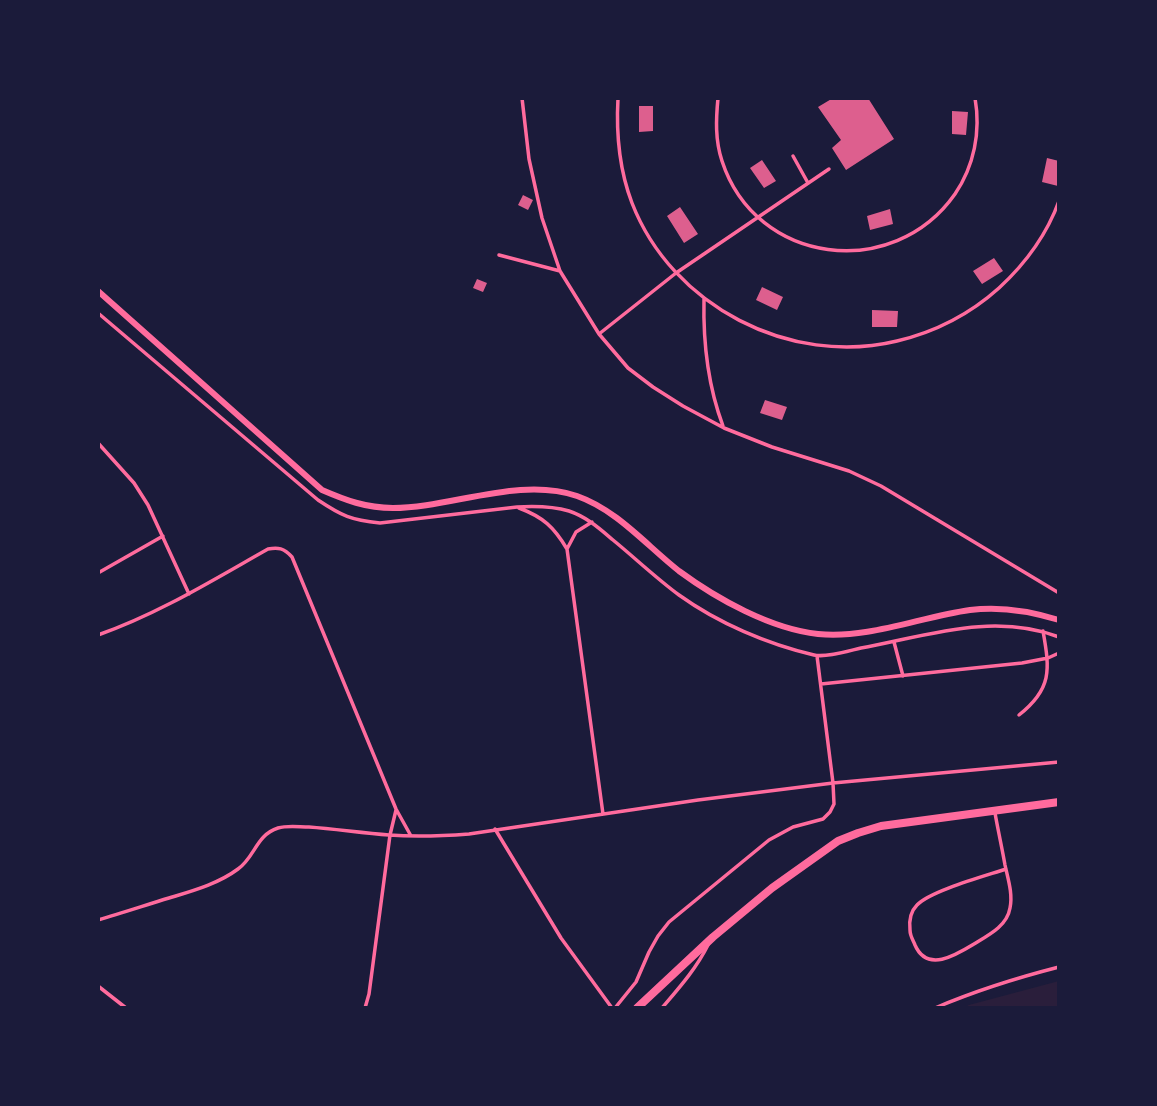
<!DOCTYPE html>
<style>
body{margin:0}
#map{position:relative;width:1157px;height:1106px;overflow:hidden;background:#1b1b3a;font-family:Raleway,sans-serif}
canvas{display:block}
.frame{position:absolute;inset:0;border:100px solid #1b1b3a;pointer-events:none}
</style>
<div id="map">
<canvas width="1157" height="1106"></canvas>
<div class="frame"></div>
</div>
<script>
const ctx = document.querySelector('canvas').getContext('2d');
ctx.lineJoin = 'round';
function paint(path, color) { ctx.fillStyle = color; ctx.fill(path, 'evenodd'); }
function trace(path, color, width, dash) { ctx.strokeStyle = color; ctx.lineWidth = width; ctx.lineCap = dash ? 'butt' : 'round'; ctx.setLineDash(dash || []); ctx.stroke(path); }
paint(new Path2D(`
 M1059 981V1008H963L969 1005Z`), '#2a1e3b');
paint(new Path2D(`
 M833 98H868L894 139 846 170 832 148 841 140 818 107Z
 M639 106H653V131L639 132Z
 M952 111 968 112 966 135 952 134Z
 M1047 158 1059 161 1058 186 1042 182Z
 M762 160 776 181 764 188 750 168Z
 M523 195 533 200 528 210 518 205Z
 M680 207 698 234 684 243 667 216Z
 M890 209 893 224 870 230 867 216Z
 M994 258 1003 271 982 284 973 271Z
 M477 279 487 283 483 292 473 288Z
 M762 287 783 297 777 310 756 300Z
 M872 310 898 311 897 327H872Z
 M765 400 787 407 782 420 760 413Z`), '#dd5f8e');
trace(new Path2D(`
 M522 98 529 159 542 218 560 271 599 334 628 368 653 387 683 406 724 428 772 447 849 471 881 486 1059 593
 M618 98C616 134 619 169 632 203 672 306 790 367 897 341 935 332 970 314 999 288 1025 264 1047 234 1059 201
 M718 98C716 119 715 140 722 161 756 265 893 282 955 194 974 166 981 132 975 98
 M793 156 808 183
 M499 255 560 271
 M704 299C703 342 708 386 723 426
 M98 313 318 500C342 516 351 520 380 523L517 507C534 506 552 506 569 511 587 517 600 529 613 540 635 558 656 578 679 595 718 623 767 644 814 655 825 658 848 651 861 648 926 636 993 612 1059 637
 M599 334 676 273 829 169
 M98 443 134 483 148 505 189 594
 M519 508C543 517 554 527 567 549L603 814
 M567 549 576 532 592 522
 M98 573 163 536
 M98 635C158 614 213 580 268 549 278 547 284 548 292 557L396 809 411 836
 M894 642 903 676
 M821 684 1022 663 1048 658 1059 653
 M1019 715C1052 689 1050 670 1043 631
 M995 813C998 830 1002 848 1005 865 1008 879 1013 894 1010 908 1007 926 989 935 974 944 956 955 927 973 915 945 913 940 910 936 910 930 909 921 910 912 917 905 930 891 985 876 1006 869
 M495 829 561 938 612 1008
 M98 920C122 913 146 905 169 898 192 891 218 884 238 869 255 857 256 835 278 828 288 825 299 827 309 827 336 829 362 833 389 835 416 837 442 836 469 834L698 800 833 783 1059 762
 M98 986 126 1008
 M365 1008 369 994 390 835 396 810
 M615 1008 636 982 649 952 658 936 669 922 769 840 793 827 823 819 830 812 834 804 833 783 817 656
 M662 1008C679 988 696 969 708 945
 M935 1008C975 991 1016 978 1059 967`), '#ff6b9d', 3.5);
trace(new Path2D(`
 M98 291 322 490C345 500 366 508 393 508 450 508 520 476 577 496 617 510 646 545 679 571 717 599 771 629 818 634 869 639 920 617 970 610 1000 606 1030 611 1059 620`), '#ff6b9d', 6);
trace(new Path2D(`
 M637 1008 713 937 772 888 838 841 858 833 881 826 1059 802`), '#ff6b9d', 8);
</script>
